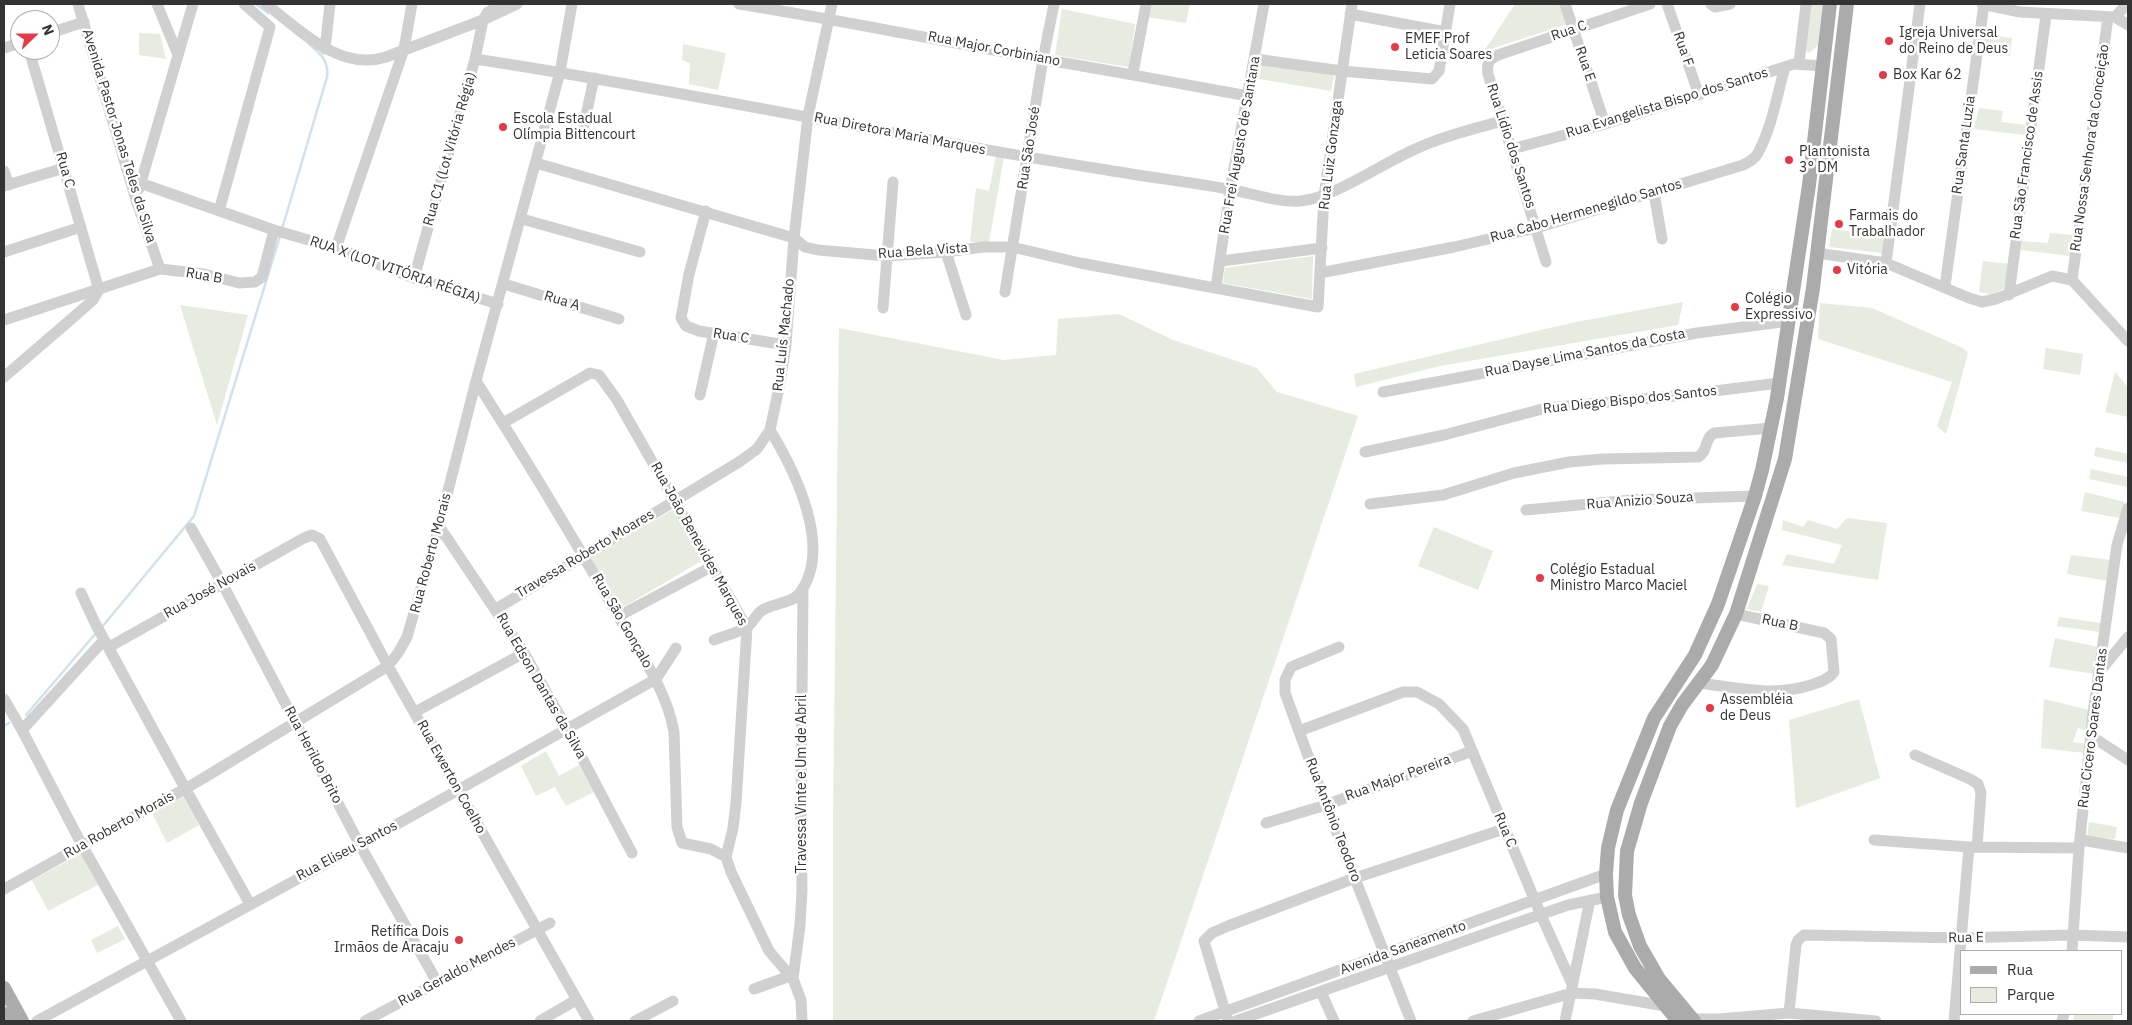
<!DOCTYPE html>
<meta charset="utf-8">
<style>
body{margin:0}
#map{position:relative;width:2132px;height:1025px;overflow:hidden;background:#fff;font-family:"IBM Plex Sans",sans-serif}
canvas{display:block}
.frame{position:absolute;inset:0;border:5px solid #333;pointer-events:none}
.legend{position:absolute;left:1960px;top:950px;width:162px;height:65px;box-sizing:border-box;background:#fff;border:1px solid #adadad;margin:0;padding:6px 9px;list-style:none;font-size:15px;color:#333}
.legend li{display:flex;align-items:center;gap:10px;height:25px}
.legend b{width:25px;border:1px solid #adadad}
.north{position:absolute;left:10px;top:10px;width:50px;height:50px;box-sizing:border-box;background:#fff;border:1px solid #adadad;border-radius:50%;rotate:68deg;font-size:14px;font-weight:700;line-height:20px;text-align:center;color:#333}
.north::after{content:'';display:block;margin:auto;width:18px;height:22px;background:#e63946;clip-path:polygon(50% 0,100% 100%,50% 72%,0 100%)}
</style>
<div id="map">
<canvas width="2132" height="1025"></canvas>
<div class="frame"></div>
<ul class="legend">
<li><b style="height:6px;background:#ababab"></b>Rua</li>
<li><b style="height:14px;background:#e6ecdf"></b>Parque</li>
</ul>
<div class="north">N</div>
</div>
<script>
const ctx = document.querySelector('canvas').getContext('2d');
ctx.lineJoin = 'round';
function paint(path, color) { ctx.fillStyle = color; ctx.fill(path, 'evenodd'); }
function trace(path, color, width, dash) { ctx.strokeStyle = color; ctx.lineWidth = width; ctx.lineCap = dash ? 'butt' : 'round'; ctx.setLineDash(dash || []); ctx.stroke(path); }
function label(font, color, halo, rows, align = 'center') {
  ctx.font = font + ' "IBM Plex Sans",sans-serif'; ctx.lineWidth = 5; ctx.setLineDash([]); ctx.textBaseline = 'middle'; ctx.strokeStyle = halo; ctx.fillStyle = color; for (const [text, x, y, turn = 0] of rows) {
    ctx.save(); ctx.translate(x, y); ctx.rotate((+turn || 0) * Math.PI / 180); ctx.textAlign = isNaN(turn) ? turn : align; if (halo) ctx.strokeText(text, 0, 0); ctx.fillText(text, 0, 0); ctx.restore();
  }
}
paint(new Path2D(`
 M1150 4H1190L1186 23 1147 17Z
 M1515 4H1563L1568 24 1484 51Z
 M1810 4H1824L1819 45 1809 53 1805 50Z
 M1062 9 1135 24 1129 67 1055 55Z
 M139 33 160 34 166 59 139 55Z
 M1986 35 2012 38 2010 56 1983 54Z
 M683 44 726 53 718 90 689 84 690 63 682 60Z
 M1262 64 1334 76 1331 91 1259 79Z
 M1979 108 2003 111 2001 122 2026 125 2025 135 1974 129Z
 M996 156 1004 157 989 242H970L976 188 989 191Z
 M1832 229 1884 236 1882 253 1829 247Z
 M2050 233 2073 235 2070 256 2021 250 2022 241 2048 243Z
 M1313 256 1312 299 1223 283 1225 268Z
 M1983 261 2009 264 2004 288 1994 295 1979 292Z
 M1683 302 1678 325 1440 366 1356 387 1354 374 1571 323Z
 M1820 303 1872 308 1963 348 1968 353 1946 434 1937 426 1952 382 1818 339Z
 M180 305 248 315 217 425Z
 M1119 314 1173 340 1257 368 1277 392 1358 416 1154 1021H833V818L839 328 1004 360 1056 355 1058 319Z
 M2046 348 2083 354 2080 375 2043 369Z
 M2115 372 2128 387V417L2105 412Z
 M2096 447 2128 454V463L2094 456Z
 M2091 469 2128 477V487L2089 479Z
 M2085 492 2125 502 2120 518 2081 511Z
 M674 509 703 560 620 609 590 558Z
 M1847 518 1887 523 1878 580 1782 565 1787 554 1834 564 1842 545 1782 530 1783 520 1803 527 1808 520 1837 529Z
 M1434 527 1493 551 1478 590 1418 566Z
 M2071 555 2111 560 2108 581 2067 574Z
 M1757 584 1769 586 1761 612 1747 609Z
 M2059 617 2101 623 2100 632 2057 626Z
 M2055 638 2099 647 2095 674 2049 667Z
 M1859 699 1880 778 1796 808 1789 720Z
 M2044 699 2089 710 2090 733 2078 728 2073 742 2086 744 2085 753 2041 748Z
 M546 751 559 776 579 765 594 792 566 806 555 787 536 796 521 766Z
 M182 795 199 825 167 843 152 813Z
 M2089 822 2117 827 2115 839 2087 837Z
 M81 854 98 885 48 911 32 880Z
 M118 926 125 939 97 953 91 940Z
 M2075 1014H2113V1021H2073Z`), '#e6ecdf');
trace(new Path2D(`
 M256 4 268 13
 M282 229 327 77C329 61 321 54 309 44
 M102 627 194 516 280 236
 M26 715 96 633
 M4 726 9 723`), '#cfe2ee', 2.5);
trace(new Path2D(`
 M78 4 136 200 160 269
 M157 4 178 55
 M266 4C300 30 340 72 386 57L483 20 517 4
 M739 4C841 20 941 41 1042 59 1111 71 1179 83 1248 96
 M1565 4 1605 124
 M1667 4 1699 95
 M1711 4 1715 7 1730 4
 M1982 4 2020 12 2115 17 2128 25
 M1350 14 1446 32
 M2115 17 2127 4
 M50 33 84 22
 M4 48 20 43
 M325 49 330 4
 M29 50 99 290
 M475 59C687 91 896 137 1107 170 1148 177 1188 182 1228 189 1252 193 1277 203 1301 201 1332 198 1377 167 1407 153 1437 138 1469 130 1502 121
 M1255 59 1342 71 1432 79 1439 71 1450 4
 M1799 63 1806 4
 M1133 73 1146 4
 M584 125 594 78
 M1512 149 1605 124 1794 64 1823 66
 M536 163 794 238 805 247 818 250 887 256 946 252 983 247H1012L1080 263 1318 307 1324 196 1352 4
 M4 171 9 185
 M140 183 274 230 336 248 414 278 498 304
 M4 186 64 168
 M139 189 193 4
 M1654 193 1662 239
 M219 211 270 27 244 4
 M706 211 689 274 681 318 686 326 699 331 786 345
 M522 219 640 252
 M336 248 404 49 412 4
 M4 252 81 227
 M946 252 966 315
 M1817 253 1886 263 1969 298 1982 302 1996 299 2052 276 2072 280 2128 341
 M1221 261 1322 248
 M1546 262 1488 74C1486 62 1490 58 1501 54L1650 4
 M1886 263 1920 4
 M1320 273 1454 247 1536 228 1743 165C1749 162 1755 159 1758 153 1772 127 1777 95 1785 67
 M414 278 475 59 483 20 487 13 501 4
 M2072 280 2108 17
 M504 284 619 319
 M1945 286 1984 4
 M1216 287 1230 190 1264 4
 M1005 292 1043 59 1054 4
 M2009 295 2046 15
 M883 308 893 182
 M4 320 160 269 204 274 239 283 255 282 262 277 274 230
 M4 377 76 315 93 300 99 290
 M476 381C524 456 570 532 614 609 637 649 666 687 674 732L677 827 682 843 711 849 726 857
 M1383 392 1697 333 1789 321
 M700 395 714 333
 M503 423 590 373 599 375 617 400 747 628 736 803 733 828 726 857
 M1365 452 1444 435 1546 408 1674 396 1779 383
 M1370 504 1443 495 1514 473 1569 462 1603 459 1698 457C1708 452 1704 439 1714 433L1771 428
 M1526 510 1631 500 1755 496
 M439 526 524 653 560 716 632 853
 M191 528 222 583 360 845 437 982
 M81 593 95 623 185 788 250 904
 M496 609 739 462 757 449 770 430
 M619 616 711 567
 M714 640C724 636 736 633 746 628 752 624 755 616 761 611 772 603 791 604 799 594 834 549 795 471 770 430L780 383 786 345 794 238 808 116 832 4
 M109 647 304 538 312 535 320 539 388 666 589 1021
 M1339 647 1291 667 1285 680V693L1326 805 1411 1021
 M2100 671 2128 637
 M1700 683C1738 688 1773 697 1811 685 1820 682 1829 679 1834 672L1831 639 1824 633 1736 614
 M4 699 22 730 82 845 181 1021
 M415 712 524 653
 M22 730 104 640
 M1299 731 1403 692H1417L1439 704 1463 729 1541 915 1572 984
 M2091 736 2128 760
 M1915 755 1970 779 1978 784 1981 793 1977 847
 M1266 823 1326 805 1472 751
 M1874 840 1969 847 2079 848
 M2081 840 2128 848
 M726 857 731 872 769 951 793 979 801 1000 802 1021
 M4 889 197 782 388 666 398 653 407 637 439 526 476 381 560 72 572 4
 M2072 951 2079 848 2093 713 2117 545 2128 508
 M793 979 800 925 802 891 801 803 803 588
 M754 989 790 976
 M1321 992 1334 1021
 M1789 1013 1796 945 1798 940 1804 935 1961 938 2072 935 2128 937
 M1693 1019H1719L1789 1013 1876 1021
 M37 1021 360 845 656 679 676 648
 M365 1021 550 923
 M540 1021 576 1000
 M635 1021 673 1001
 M1199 1021 1606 874
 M1228 1021 1204 941 1212 933 1228 926 1355 878 1504 829
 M1236 1021 1568 905 1607 897
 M1473 1021 1572 993 1595 994 1665 1006
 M1565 1021 1590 900
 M1954 1021 1969 847
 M2062 1021 2064 1014`), '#d0d0d0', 11);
trace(new Path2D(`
 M4 988 22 1021
 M4 1014 8 1021
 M1678 1021 1635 968 1615 932 1607 897 1606 874 1608 848 1617 810 1654 718 1695 655 1718 604 1755 496 1762 470 1777 398 1809 185 1830 4
 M1694 1021 1659 979 1640 946 1629 915 1625 895 1627 851 1641 803 1670 726 1682 705 1712 665 1736 614 1785 459 1813 288 1847 4`), '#ababab', 14);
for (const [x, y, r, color] of [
 [1889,41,5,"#e63946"],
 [1395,47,5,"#e63946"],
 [1883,75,5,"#e63946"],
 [503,127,5,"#e63946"],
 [1789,160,5,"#e63946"],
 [1839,224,5,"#e63946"],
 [1837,270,5,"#e63946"],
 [1735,307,5,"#e63946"],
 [1540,578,5,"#e63946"],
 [1710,708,5,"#e63946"],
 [459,940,5,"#e63946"]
]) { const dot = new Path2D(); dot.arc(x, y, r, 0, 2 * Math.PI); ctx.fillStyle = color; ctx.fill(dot); trace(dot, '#fff', 2); }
label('14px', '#333', '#fff', [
 ["Rua C",1569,31,-19],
 ["Rua Major Corbiniano",994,49,11],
 ["Rua F",1683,49,71],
 ["Rua E",1585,64,71],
 ["Rua Evangelista Bispo dos Santos",1667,103,-17],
 ["Rua Diretora Maria Marques",900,134,11],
 ["Avenida Pastor Jonas Teles da Silva",119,136,73],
 ["Rua Frei Augusto de Santana",1240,145,-80],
 ["Rua Santa Luzia",1964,145,-82],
 ["Rua Lídio dos Santos",1511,146,72],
 ["Rua São José",1029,148,-81],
 ["Rua Nossa Senhora da Conceição",2090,148,-82],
 ["Rua C1 (Lot Vitória Régia)",450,149,-74],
 ["Rua Luiz Gonzaga",1331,155,-83],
 ["Rua São Francisco de Assis",2027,155,-82],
 ["Rua C",65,170,74],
 ["Rua Cabo Hermenegildo Santos",1586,211,-16],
 ["Rua Bela Vista",923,251,-4],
 ["RUA X (LOT VITÓRIA RÉGIA)",395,270,19],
 ["Rua B",204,276,10],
 ["Rua A",562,301,17],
 ["Rua Luís Machado",784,335,-84],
 ["Rua C",731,336,9],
 ["Rua Dayse Lima Santos da Costa",1585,353,-11],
 ["Rua Diego Bispo dos Santos",1630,400,-6],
 ["Rua Anizio Souza",1640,501,-4],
 ["Rua João Benevides Marques",699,544,61],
 ["Rua Roberto Morais",431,553,-75],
 ["Travessa Roberto Moares",585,554,-31],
 ["Rua José Novais",210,590,-29],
 ["Rua São Gonçalo",622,621,60],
 ["Rua B",1780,623,12],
 ["Rua Edson Dantas da Silva",541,686,60],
 ["Rua Cicero Soares Dantas",2093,728,-83],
 ["Rua Herildo Brito",313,755,62],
 ["Rua Ewerton Coelho",451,777,61],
 ["Rua Major Pereira",1398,778,-20],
 ["Travessa Vinte e Um de Abril",802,784,-90],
 ["Rua Antônio Teodoro",1333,820,69],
 ["Rua Roberto Morais",119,825,-29],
 ["Rua C",1505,830,67],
 ["Rua Eliseu Santos",347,851,-28],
 ["Rua E",1966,938,-1],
 ["Avenida Saneamento",1403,948,-20],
 ["Rua Geraldo Mendes",457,972,-28]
]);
label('14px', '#333', '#fff', [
 ["Igreja Universal",1899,33],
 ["do Reino de Deus",1899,49],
 ["EMEF Prof",1405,39],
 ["Leticia Soares",1405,55],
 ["Box Kar 62",1893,75],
 ["Escola Estadual",513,119],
 ["Olímpia Bittencourt",513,135],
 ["Plantonista",1799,152],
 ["3° DM",1799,168],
 ["Farmais do",1849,216],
 ["Trabalhador",1849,232],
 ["Vitória",1847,270],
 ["Colégio",1745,299],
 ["Expressivo",1745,315],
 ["Colégio Estadual",1550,570],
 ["Ministro Marco Maciel",1550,586],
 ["Assembléia",1720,700],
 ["de Deus",1720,716],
 ["Retífica Dois",449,932,"right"],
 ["Irmãos de Aracaju",449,948,"right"]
], 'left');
</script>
